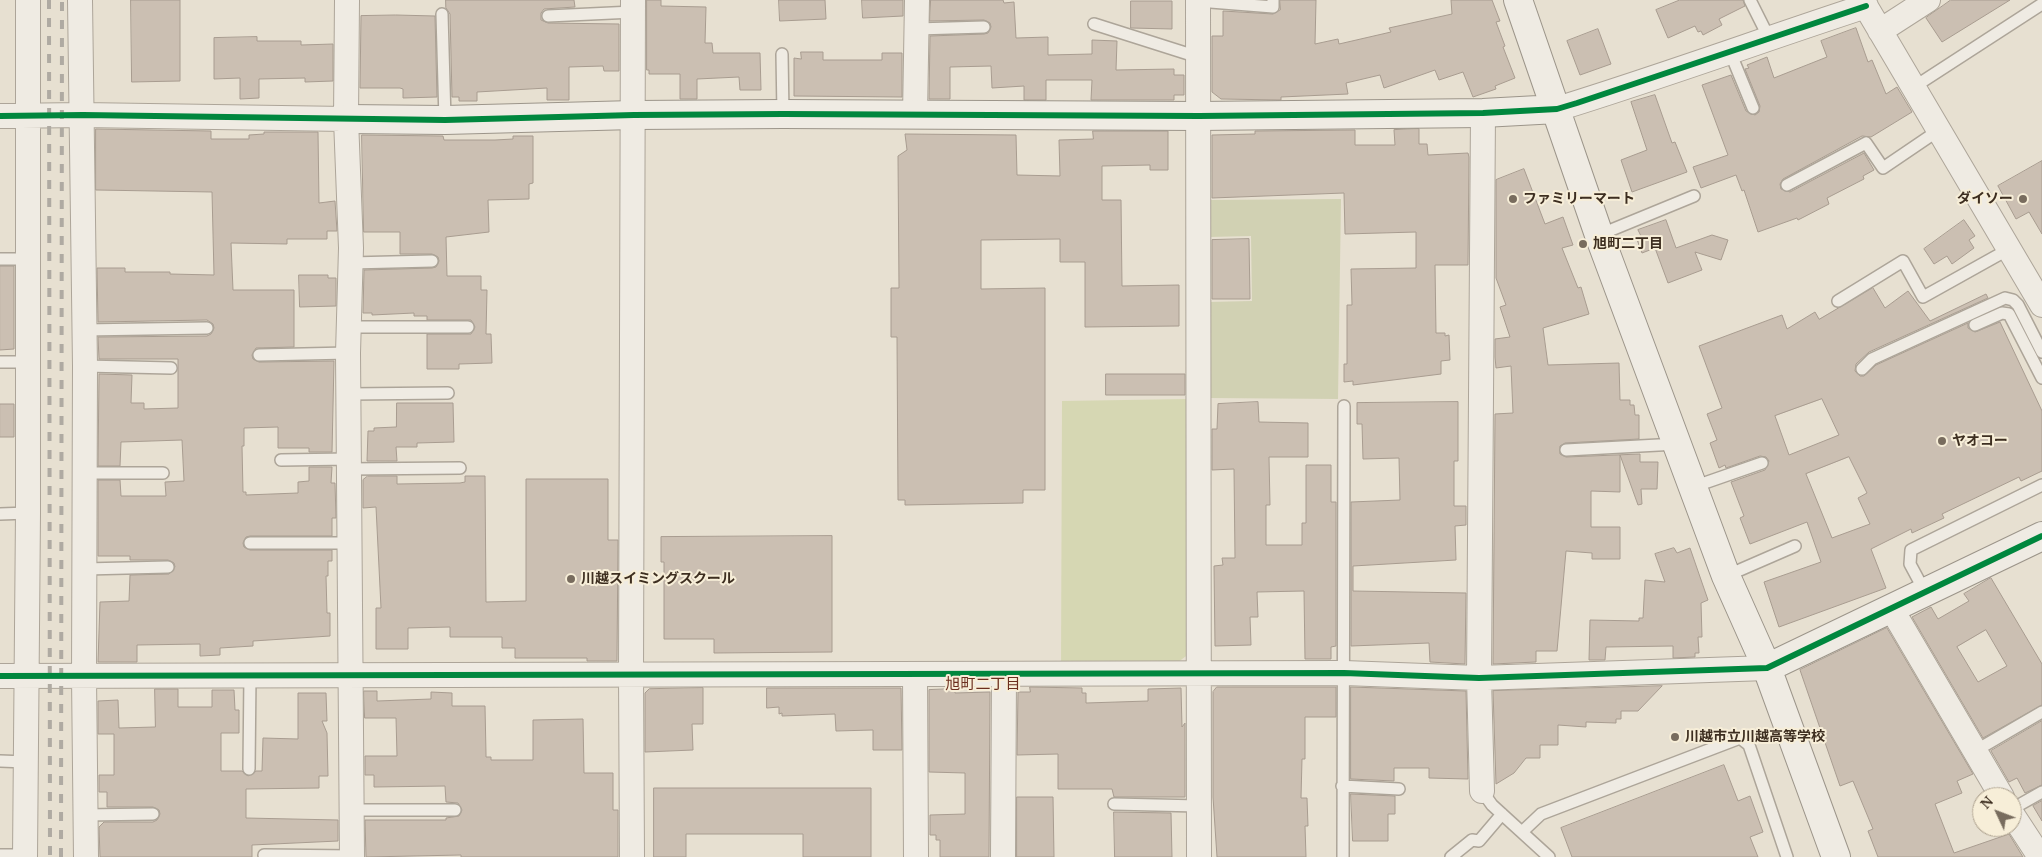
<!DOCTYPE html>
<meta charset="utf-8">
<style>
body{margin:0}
#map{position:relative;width:2042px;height:857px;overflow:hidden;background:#e7e0d1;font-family:"Noto Serif",serif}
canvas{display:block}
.north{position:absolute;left:1972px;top:787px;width:50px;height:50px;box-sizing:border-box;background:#f7eed8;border:1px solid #ada18e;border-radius:50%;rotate:313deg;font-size:14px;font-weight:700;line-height:20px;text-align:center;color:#3d2e20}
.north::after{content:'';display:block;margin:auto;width:18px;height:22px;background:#786c5e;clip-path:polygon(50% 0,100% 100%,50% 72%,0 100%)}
</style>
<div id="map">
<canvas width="2042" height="857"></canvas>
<div class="north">N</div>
</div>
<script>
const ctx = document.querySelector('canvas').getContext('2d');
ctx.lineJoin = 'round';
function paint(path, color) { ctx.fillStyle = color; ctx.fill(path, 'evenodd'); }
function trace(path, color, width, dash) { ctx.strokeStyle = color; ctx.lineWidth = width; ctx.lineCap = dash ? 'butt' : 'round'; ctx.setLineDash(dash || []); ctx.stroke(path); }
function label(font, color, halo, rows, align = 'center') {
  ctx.font = font + ' "Noto Serif","Noto Sans JP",serif'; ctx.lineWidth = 4; ctx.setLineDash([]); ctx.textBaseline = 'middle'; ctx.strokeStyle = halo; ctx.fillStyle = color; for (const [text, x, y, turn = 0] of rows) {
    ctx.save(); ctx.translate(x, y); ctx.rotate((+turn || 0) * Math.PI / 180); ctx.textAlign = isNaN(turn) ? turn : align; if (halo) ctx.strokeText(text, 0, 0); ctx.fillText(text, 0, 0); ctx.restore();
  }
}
paint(new Path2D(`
 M1188 399 1190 653 1177 663 1061 667 1062 401Z`), '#d6d7b3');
paint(new Path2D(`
 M1341 199 1338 399 1209 398 1208 302 1252 301 1251 236 1209 237V200Z`), '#d1d1b3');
const building = new Path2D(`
 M131 0H180V81L132 82Z
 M446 0H574L575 7 544 9 541 13V20L548 23 619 24V71H604L603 66 569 67V100H547V88L477 92V101H459V97H452L450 14 446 8Z
 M647 0H661V6L706 7 705 43H712L713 53H760L761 90H740L739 77 697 79V99H680V74H649V70H647Z
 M779 0H825L826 19 780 21Z
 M862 0H903V16L863 18Z
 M931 0H1003L1004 3 1014 2 1016 38 1048 37V55L1092 54V40L1117 41 1116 70 1174 69V75H1184V95H1174V100H1091L1092 80H1046V100H1024V86L992 88 991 66 950 67V99H929L930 36 984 34 988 33 991 27 990 23 984 20 930 21Z
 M1280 0H1316L1315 44 1338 39 1339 44 1391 32 1389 28 1452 14 1451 0H1492L1500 21 1496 22 1505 46 1503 47 1515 78 1495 86 1496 89 1473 97 1463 72 1439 80 1435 70 1384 88 1380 75 1346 83 1348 94 1281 97V100L1221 99 1212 92V36H1223V11L1273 14 1280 10Z
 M1680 0H1743L1745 6 1719 19 1722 25 1703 35 1701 31 1698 32 1695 26 1668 38 1656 10Z
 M1951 0H2010L1942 42 1926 18Z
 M1131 1H1172V29L1131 28Z
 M396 15 435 16 437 97 403 98V89L400 88H360L361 16Z
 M1856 28 1868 62 1872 60 1886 94 1897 87 1912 112 1871 137 1862 136 1783 179 1780 184 1781 189 1790 192 1864 153 1874 170 1863 176 1864 179 1827 198 1829 204 1798 220 1797 218 1758 232 1744 190 1742 191 1736 175 1701 188 1693 167 1728 155 1702 85 1731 75 1746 111 1755 115 1759 112 1760 106 1745 69 1749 68 1747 65 1767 57 1774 78 1827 57 1821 41Z
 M1598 29 1611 64 1580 75 1567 41Z
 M257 37V41H301V45L333 44V81L305 82V78L259 79V98L240 99V78L214 79V38Z
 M801 52H823V60H882V53H902V97L794 96V58L801 59Z
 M1655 95 1672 143 1675 142 1687 172 1632 192 1621 160 1647 150 1631 102Z
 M96 129 211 131V139H249V135L264 134V132H318L319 203 335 201 337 231H327V239H287V244L231 243 233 290H294V347L256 348 252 355 253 359 259 362 334 361 332 452H309V448H278V427L244 428V446H242L243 492H246V495L298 493V482L309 481V467H332L331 483H335L336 518H332V536H250L246 537 243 543 244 547 250 550H332V561H328V576H326L327 613H330V636L253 641V646L220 648V655L200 656V644L137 645V662H98L100 602 129 601 130 575 169 574 175 567 174 563 168 560H130V556H98V480H120L121 496H166L165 482 184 481 182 440 121 442 120 466H98L99 374 132 375 131 403H144V409L178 408V359H99L98 337 207 336 211 334 214 328 213 324 207 320 98 322 97 268H125V272H170V274L214 275 212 192 96 190Z
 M1419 129V144H1427L1428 155 1468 153 1469 157 1468 265H1435L1436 333H1445V336L1449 335 1450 360 1441 361V374L1353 385V381L1344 382V364H1347V305H1352L1351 269 1416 268V232L1345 234 1344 193 1212 198V135L1255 134V131L1355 130V145H1395L1394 130Z
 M1093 131H1168V170H1150V165L1102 166V200H1121L1122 286 1179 285V326L1085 327V262H1060V239L981 240V289L1045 288V490H1023V503L905 505V500H898L897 337H891V288H899L898 156 907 150 905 134 1016 135 1017 175 1060 176 1059 140 1093 139Z
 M362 135 443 136 444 140H495L513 139V136H533V183L529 184V199L488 200 489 232 446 237 447 276H481V290H487L486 334H491L492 363 459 364V369H427V334H471L475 327 471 320H427V316H414V313L372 315V313H363L364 270 432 268 436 267 439 261 438 257 432 254H400V232H364Z
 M2042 161V234L2029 212 2016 219 1998 186Z
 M1524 169 1545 224 1563 217 1573 245 1562 248 1578 288 1581 287 1589 314 1543 328 1548 365 1619 363 1620 400H1630V405H1634L1635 415H1639V439L1565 443 1560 446V454L1566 457 1640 454V462H1658L1657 489H1641L1642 504 1638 505 1620 455V492L1591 491V527H1620V559H1592V553L1566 551 1557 651H1536V662L1493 664 1495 414 1513 413 1511 366 1496 368 1495 357V339L1510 337 1500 307 1506 305 1496 278V180Z
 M1666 220 1676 248 1712 235 1728 240 1721 260 1695 252 1702 270 1668 283 1655 248 1642 253 1636 237 1641 236 1638 230Z
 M1964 220 1975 236 1969 240 1974 248 1952 264 1947 256 1934 264 1924 249Z
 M1249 239 1250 299H1212V240Z
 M0 266H14V349L0 350Z
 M299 275H328V278H336V306L300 307Z
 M1873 288 1885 308 1908 291 1930 321 1986 294 1988 298 1869 352 1856 364 1855 371 1860 376H1864L1876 365 1968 323V328L1975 332 2000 322 2042 411V471L2021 481 2019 477 1942 514 1944 518 1912 533 1911 529 1871 549 1886 588 1779 627 1764 582 1821 562 1807 522 1750 544 1740 518 1744 516 1731 482 1765 470 1769 461 1766 457 1760 456 1726 468 1725 465 1719 468 1710 443 1717 440 1707 414 1722 408 1699 346 1782 315 1787 329 1815 312 1819 319ZM1822 399 1839 435 1789 455 1775 416ZM1849 457 1867 493 1858 498 1870 524 1832 538 1806 474Z
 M1106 374H1185V395H1106Z
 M1258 402 1259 422 1308 423V457H1269L1270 505H1266V545H1302V523H1306V465H1331V502H1336V646L1331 647V659H1305L1304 591 1257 592 1258 617H1250L1251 645 1215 646 1214 566 1223 565 1222 558H1235L1234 469 1212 470V429H1217L1218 404Z
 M1458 402V461H1454V506H1466V525L1455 526 1456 560 1353 566V591L1466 593 1465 664 1430 662 1429 643 1351 646V502L1400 500 1399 458 1363 459 1362 424H1357V403Z
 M397 403H453L454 442 417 443V447H396L397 461H367L368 431H374V428L396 427Z
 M0 404H14V437H0Z
 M368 476H397V484L460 483 465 482V476H485L486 602 526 601V479H608V540H618L617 661H587V658H515V648H502V637H450V627L408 628V649H376V608H381L376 507 363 508V480Z
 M832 536V652L714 653V639H664V562H661V537Z
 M1674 548 1677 553 1690 548 1708 600 1701 603 1702 637H1698L1699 653H1695V657L1673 658V646L1606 647 1605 660H1589L1590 620 1639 621V618H1643L1645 580 1665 582 1655 554Z
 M1991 578 2042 664V705L1983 738 1912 617 1931 607 1938 619 1969 601 1964 594ZM1986 630 2007 666 1978 682 1957 647Z
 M1887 628 1973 774 1957 781 1962 793 1935 804 1954 853 2009 834 2023 857H1878L1868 831 1873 829 1853 781 1840 786 1800 670Z
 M1662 686 1638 711H1621V719H1616V723L1586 722V727L1558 725V745H1540V758H1526L1514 773 1496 784 1493 691Z
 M1030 687 1082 688V693H1086V703L1148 701V689L1181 688 1182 727 1185 723V797H1114L1112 789H1058V754L1017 755 1018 692H1030Z
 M1217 687H1336V717H1305V759H1302L1301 798H1307L1308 826H1305L1306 857H1217L1213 797V692Z
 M1351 687 1466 691 1468 779 1429 778V768H1394V781L1351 779Z
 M703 688V724H692L693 750 645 752V693L649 689Z
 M767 688H901L902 750H873V730L836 731 835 714 782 716V713L779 714V707L767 708Z
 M155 689H178V707H212V690H234L235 710H239V733H221V771H242L248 776 256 771H262L263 738 298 739V693H326L327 721H322L327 733 328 776H319V788L246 789V818L338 820V841L252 845V857H100L99 827 104 822H153L157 820 160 814 159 810 153 807H107V792H99V775H114V734H98V701L118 700 119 728 155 727Z
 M955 689V693L990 692 989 857H940V840H936V835H930V815L965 814V773L929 772V690Z
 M364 691H377V701L431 699V692L452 693V706H485L486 754V757H491V760H533V720L583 719 584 773H613V810H618V857H461V855L366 857 365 820H446V818L459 816 462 810 458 803 446 802 445 786 374 787V775H365V756H397L396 718H365Z
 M2042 721V785L2025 793 2017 778 2009 782 1991 751Z
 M1724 765 1738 801 1750 796 1763 832 1750 837 1758 857H1572L1561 828Z
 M654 788H871V857H803V834H686V857H654Z
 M1351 794 1395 796V814H1388V841H1353Z
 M1017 797H1053L1054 857H1017Z
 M2042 801V821L2033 806Z
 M1114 812 1171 813 1172 857H1115Z`);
paint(building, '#cbbfb2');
trace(building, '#a89c90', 1);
const lane = new Path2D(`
 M1750 0 1769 38
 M1198 1 1273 7V0
 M442 14 445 120
 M548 16 633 12
 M1094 24 1198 57
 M917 29 984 27
 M1730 52 1753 108
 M782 54 783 114
 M1914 87 2042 4
 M1787 185 1866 143 1883 168 1939 130
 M1599 235 1694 196
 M0 259H28
 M351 263 432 261
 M1838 301 1903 261 1923 297 2009 249
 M1975 325 2002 313 2009 314 2042 378
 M350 327H468
 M84 330 207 328
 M259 355 348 353
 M0 362H27
 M85 366 171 368
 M1862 369 1872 359 2005 298 2013 300 2018 305 2042 352
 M350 394 448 393
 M1566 450 1677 444
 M281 460 349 459
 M349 469 460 468
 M85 473H163
 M1693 487 1762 463
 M0 514 28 513
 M250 543H348
 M85 569 168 567
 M1726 576 1795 546
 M1925 592 1910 564 1911 550 2042 485
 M1975 751 2042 712
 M0 761 26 762
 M249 769 250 675
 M1342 786 1399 789
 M1482 791 1492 805 1549 857
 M1114 804 1198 806
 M2012 809 2042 792
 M351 810H455
 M86 815 153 814
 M1523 831 1541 814 1740 738 1749 745 1787 857
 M0 855H25
 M264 855 352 856
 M1343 857 1344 406
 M1451 857 1472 840 1479 841 1502 814`);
const street = new Path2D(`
 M80 0 85 366 84 677 86 857
 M347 0 346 119 351 248 348 353 352 857
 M1198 0 1199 857
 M1862 0 2042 305
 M1880 31 1928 0
 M1557 109C1661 77 1762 40 1866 6
 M915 115 917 0
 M0 116 83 115 346 119
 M1891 608 2002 797
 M915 675 916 857
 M0 676 1344 673 1479 678 1767 668
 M1482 791 1479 678 1483 113
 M2012 814 2040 857
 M25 857 28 513V0
 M632 857 631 675 633 0
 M1003 857 1004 675`);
const secondary = new Path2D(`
 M1518 0 1599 235 1726 576 1767 668 1836 857
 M346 119 445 120 634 115 783 114 1199 116 1483 113 1557 109
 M1767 668 2042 536`);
trace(lane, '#ada599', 14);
trace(street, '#ada599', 26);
trace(secondary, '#9c958a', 30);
trace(lane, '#efebe3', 11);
trace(street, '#efebe3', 24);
trace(secondary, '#efebe3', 28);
trace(new Path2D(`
 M49 0 50 857
 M61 857 62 0`), '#afaaa2', 4, [9, 9]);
trace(new Path2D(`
 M0 116 83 115 445 120 634 115 783 114 1199 116 1483 113 1557 109 1577 103 1866 6
 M0 676 1344 673 1479 678 1767 668 2042 536`), '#00873e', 6);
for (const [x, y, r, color] of [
 [1513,199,5,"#786c5e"],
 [2023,199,5,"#786c5e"],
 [1583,244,5,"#786c5e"],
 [1942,441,5,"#786c5e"],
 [571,579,5,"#786c5e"],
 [1675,737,5,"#786c5e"]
]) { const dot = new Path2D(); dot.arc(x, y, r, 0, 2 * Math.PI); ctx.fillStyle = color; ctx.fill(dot); trace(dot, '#f7eed8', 2); }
label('bold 14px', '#3d2e20', '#f7eed8', [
 ["ファミリーマート",1523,199],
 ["ダイソー",2013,199,"right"],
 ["旭町二丁目",1593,244],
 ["ヤオコー",1952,441],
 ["川越スイミングスクール",581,579],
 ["川越市立川越高等学校",1685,737]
], 'left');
label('15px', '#6b2e1e', '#f7eed8', [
 ["旭町二丁目",983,685]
]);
</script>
